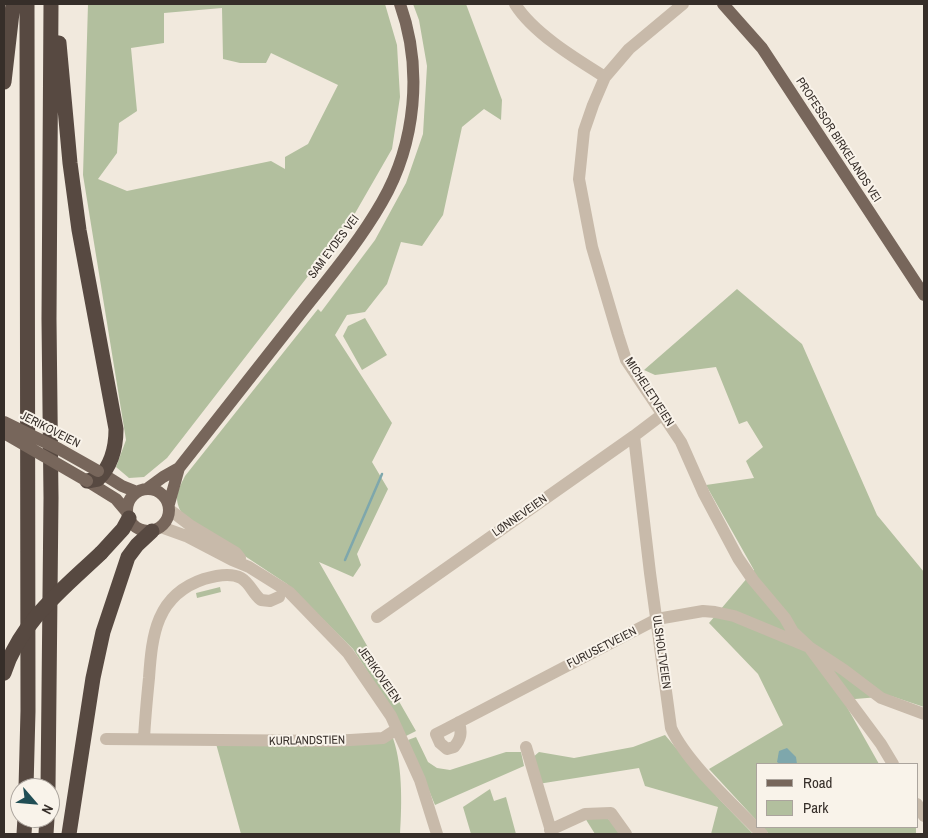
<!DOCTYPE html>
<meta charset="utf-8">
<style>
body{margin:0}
#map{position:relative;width:928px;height:838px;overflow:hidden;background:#f1e9dd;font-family:"Archivo Narrow",sans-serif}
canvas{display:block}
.frame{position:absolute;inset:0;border:5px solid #362e29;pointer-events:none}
.legend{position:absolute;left:756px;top:763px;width:162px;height:65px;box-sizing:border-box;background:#f9f3ea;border:1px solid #aba49d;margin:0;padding:6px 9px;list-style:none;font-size:15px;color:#362e29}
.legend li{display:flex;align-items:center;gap:10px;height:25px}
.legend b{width:25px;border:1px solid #aba49d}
.north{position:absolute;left:10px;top:778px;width:50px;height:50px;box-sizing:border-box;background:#f9f3ea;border:1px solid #aba49d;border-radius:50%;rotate:117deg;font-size:14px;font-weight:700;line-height:20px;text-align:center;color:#362e29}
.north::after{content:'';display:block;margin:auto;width:18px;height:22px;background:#214e55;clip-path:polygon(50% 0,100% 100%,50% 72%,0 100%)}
</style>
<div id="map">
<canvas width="928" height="838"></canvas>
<div class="frame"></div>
<ul class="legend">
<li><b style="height:6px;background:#77665b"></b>Road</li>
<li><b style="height:14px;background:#b2bf9e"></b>Park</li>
</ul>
<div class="north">N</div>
</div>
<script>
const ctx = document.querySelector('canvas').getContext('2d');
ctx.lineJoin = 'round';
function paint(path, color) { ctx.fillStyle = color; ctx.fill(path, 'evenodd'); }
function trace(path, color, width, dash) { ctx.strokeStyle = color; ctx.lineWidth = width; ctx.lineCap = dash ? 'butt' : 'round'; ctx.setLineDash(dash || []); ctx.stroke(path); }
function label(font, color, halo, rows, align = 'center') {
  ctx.font = font + ' "Archivo Narrow",sans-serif'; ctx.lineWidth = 4; ctx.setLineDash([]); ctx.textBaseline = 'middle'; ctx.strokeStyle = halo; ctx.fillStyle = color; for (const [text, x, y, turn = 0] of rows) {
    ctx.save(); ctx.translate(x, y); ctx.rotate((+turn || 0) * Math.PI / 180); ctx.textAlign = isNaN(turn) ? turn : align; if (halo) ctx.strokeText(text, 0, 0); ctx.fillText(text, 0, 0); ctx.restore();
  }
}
paint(new Path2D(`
 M88 4H385L397 45 400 97 392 149 350 222 167 458 144 477 129 478 116 467 126 440 83 175ZM222 8 223 59 240 63H266L271 53 338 85 308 144 285 157V169L271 161 127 191 98 179 117 153 119 123 137 111 131 48 164 43V13Z
 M413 4H466L502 100 501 120 484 109 462 127 443 215 422 246 401 242 387 284 365 312 347 315 335 335 392 423 372 462 388 489 357 554 361 565 353 577 319 562 416 731 406 736 394 713 353 649 287 584 183 515C173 499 177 492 185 476L318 309 321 312 375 240 406 183 423 134 427 66 419 20Z
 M737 289 802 344 877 515 924 572V707L891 696 843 700 879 764H757V821L709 769 783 725 758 674 709 623 754 570 706 485 754 478 746 461 763 447 747 421 739 424 716 367 655 375 644 370Z
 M365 318 387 355 362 370 343 336 348 326Z
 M220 587 221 592 197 598 196 593Z
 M391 733C403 761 402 804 400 834H241L215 740Z
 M665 735 720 800 753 834H711L718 807 645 786 639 768 538 784 532 758 539 752 574 758 633 747Z
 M416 737 428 762 437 768 450 770 506 752H521L524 766 435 805 408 740Z
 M490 789 494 801 506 797 516 834H471L463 807Z
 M604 817 612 821 621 834H595L585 818Z
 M762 827H916V834H769Z`), '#b2bf9e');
paint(new Path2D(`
 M787 748 796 757 797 764H780L777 762 779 751Z`), '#7ea7ac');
trace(new Path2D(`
 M345 560 382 474`), '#7ea7ac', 2.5);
trace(new Path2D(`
 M515 4C533 33 576 59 605 77
 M683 4 629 49 605 77 593 105 584 131 579 179 592 247 618 335 626 360 681 442 704 494 738 558 753 580 785 618 793 632 809 647 881 744 893 764
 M634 436 650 573 671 728C687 763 734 805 762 834
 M170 510 191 526 236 553 240 558
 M161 527 186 536 232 560 249 567 289 592 348 653 391 716 420 780 437 834
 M377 617 634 436 663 414
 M459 722C462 733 461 739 454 747L447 749 440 743 436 734 444 730 657 619 703 611 715 612 734 616 809 647 844 670 881 698 924 714
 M106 739 334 741 383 738 397 729
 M144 739C145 719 147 698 149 678 152 635 156 595 204 579 214 576 230 572 241 578 250 583 253 594 261 600L270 601 279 597
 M526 747 552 834
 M917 804 924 816
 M550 830 585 814 611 813 626 834`), '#c8baaa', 12);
trace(new Path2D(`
 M723 4 762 48 924 295
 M98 471 122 486 137 492
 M87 481 116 499 127 512
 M148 488 163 477 179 468
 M127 510a21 21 0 1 1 42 0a21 21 0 1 1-42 0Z
 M169 504 179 468C218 418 258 368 297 318 326 281 358 244 382 202 416 143 423 68 400 4`), '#77665b', 12);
trace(new Path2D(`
 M59 43 70 163 79 230 116 429C116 447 111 466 98 479L87 481
 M4 82 13 4
 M101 553 123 529 129 518
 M26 788 28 711 27 4
 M48 788 51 498 49 319 51 4
 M24 834 25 818
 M46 834 47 818
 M69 834 93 678 103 632 128 557 137 545 152 531`), '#574941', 15);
trace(new Path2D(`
 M4 422 59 449 98 471
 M4 433 87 481`), '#77665b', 12);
trace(new Path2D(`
 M4 673C20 622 63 589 101 553`), '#574941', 15);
label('12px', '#362e29', '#f9f3ea', [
 ["PROFESSOR BIRKELANDS VEI",838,140,57],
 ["SAM EYDES VEI",334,247,-53],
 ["MICHELETVEIEN",649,392,57],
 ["JERIKOVEIEN",50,430,27],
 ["LØNNEVEIEN",520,516,-35],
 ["FURUSETVEIEN",602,648,-27],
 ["ULSHOLTVEIEN",661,652,82],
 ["JERIKOVEIEN",379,675,55],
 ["KURLANDSTIEN",307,741,-1]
]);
</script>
